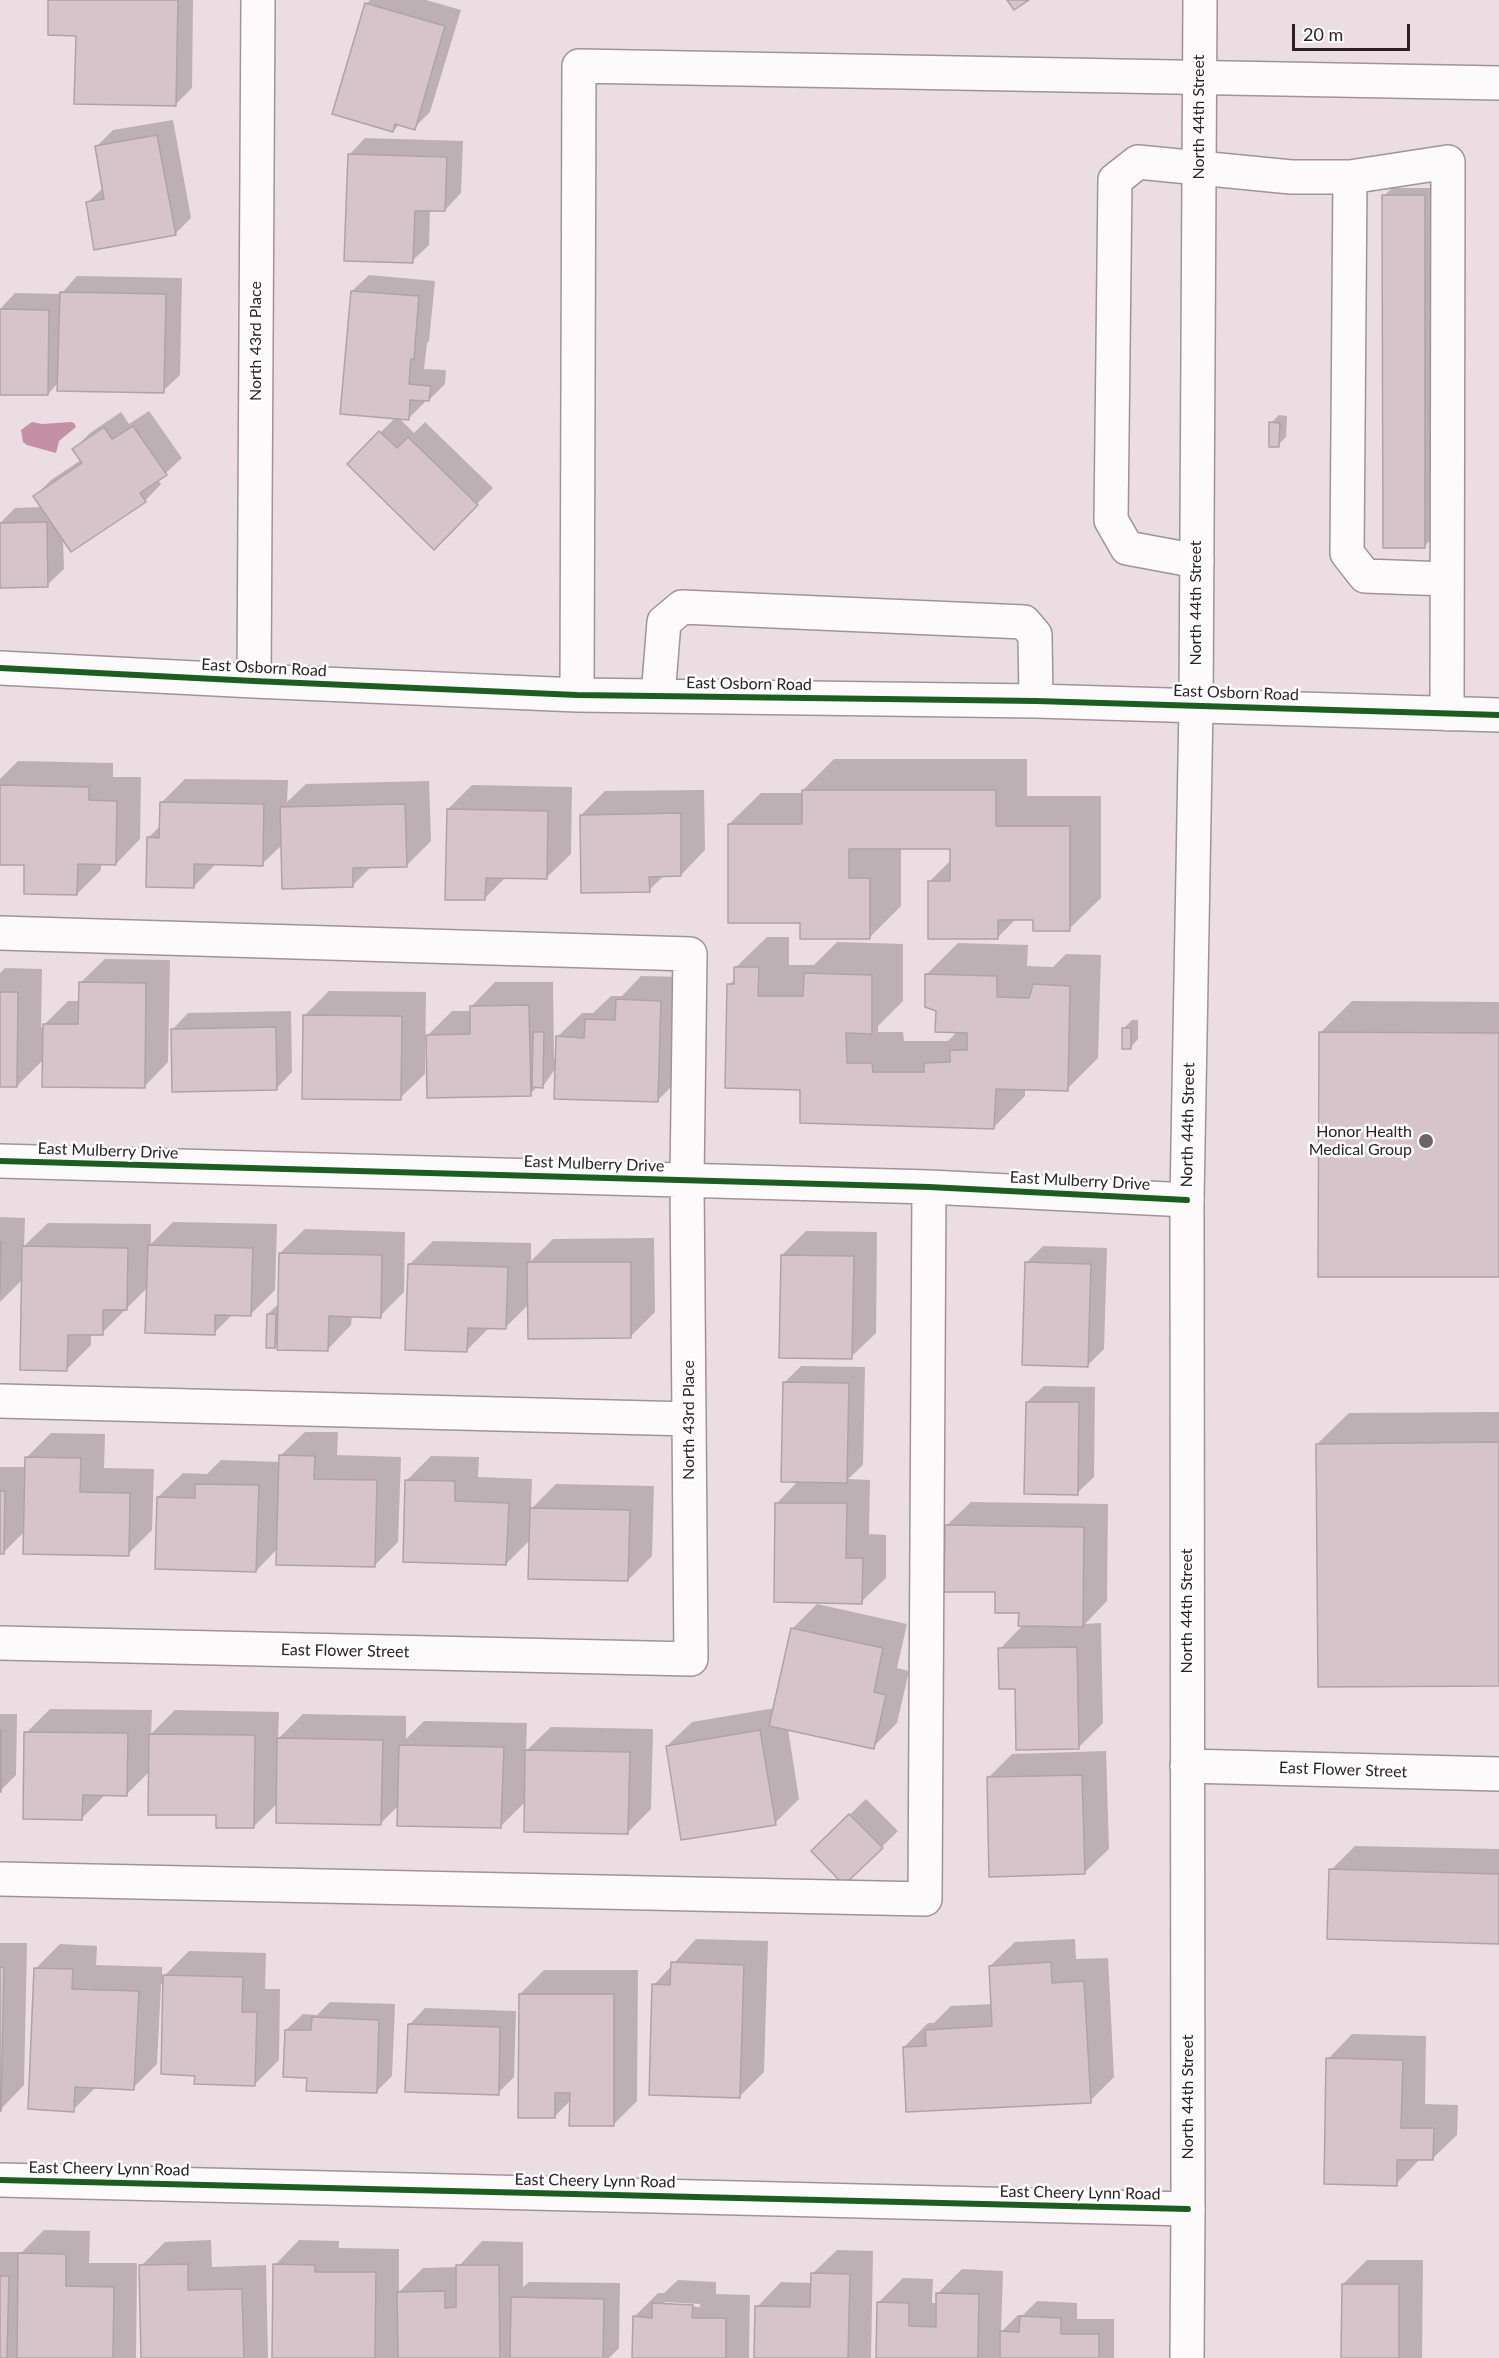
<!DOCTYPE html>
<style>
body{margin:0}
#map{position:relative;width:1499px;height:2358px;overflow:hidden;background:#ebdde2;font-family:Lato,sans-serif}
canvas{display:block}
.scale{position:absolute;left:1292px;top:24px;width:118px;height:27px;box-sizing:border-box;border:3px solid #2b2125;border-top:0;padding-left:8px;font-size:18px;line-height:21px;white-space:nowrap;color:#2b2125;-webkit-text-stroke:4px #fff;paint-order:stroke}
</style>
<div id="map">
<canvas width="1499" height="2358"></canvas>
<div class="scale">20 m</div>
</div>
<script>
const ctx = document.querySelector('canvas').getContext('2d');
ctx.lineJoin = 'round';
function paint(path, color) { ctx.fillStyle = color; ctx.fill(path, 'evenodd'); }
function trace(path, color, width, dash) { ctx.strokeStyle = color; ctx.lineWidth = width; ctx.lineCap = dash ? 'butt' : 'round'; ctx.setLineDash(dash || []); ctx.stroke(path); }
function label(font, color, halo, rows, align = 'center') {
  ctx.font = font + ' Lato,sans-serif'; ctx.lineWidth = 5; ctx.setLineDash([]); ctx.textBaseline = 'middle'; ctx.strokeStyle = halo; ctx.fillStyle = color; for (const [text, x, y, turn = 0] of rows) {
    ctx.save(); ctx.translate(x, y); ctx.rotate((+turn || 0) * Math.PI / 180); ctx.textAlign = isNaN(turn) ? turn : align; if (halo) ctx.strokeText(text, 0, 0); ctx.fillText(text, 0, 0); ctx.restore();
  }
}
paint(new Path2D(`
 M32 422 42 424 71 422 74 423 76 427 59 441 56 453 27 445 23 442 21 430Z`), '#c590a5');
paint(new Path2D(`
 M50 0H193L192 88 176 104 78 35Z
 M370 0H426L461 10 430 112 414 128 400 124 393 131 334 113 367 3Z
 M173 120 191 218 175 234 88 202 104 187 96 147 113 130Z
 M365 138 463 141 461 193 445 210 430 209 429 245 412 261 349 155Z
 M1392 188H1432V538L1425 546 1384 196Z
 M369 275 435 281 429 341 427 343 424 369 446 370 445 384 429 400H425L424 403 408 419 399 418 414 433 425 422 493 488 434 547 349 464 395 418 352 291Z
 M77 276 182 278 180 375 163 391 59 382 48 394 0 393V309L15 293 61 294Z
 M149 411 182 458 158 480 161 484 145 501 63 538 64 569 47 585 0 523 15 508 42 507 35 496 51 480 81 460 74 449 90 433 121 412 129 424Z
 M1279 415 1287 416 1286 437 1278 445 1271 423Z
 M834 759H1027V796H1101V898L1069 929 1034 919H1016L997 938 930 881 952 859V847H901V906L869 938 802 922 729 824 761 793H803V790Z
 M18 761 113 763V777H141L140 839 116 864 101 863V870L77 894 26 864 0 863V779Z
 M185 779 288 780 287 802 306 784 429 781 431 841 406 866H372L352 886 283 844 262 864 217 863 194 886 149 837 161 825V803Z
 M472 785 572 787 571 854 546 878 506 877 484 899 448 809Z
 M704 790 705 850 681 875H665L649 890 581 815 605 791Z
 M767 937H789V965H814L837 942 903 944V1001L878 1026V1032H903L904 1041H948L958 1031 937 1010 926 975 958 943 1028 945 1027 966 1053 967 1066 954 1101 955 1098 1058 1067 1089 1025 1088V1096L994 1127 802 1089 729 985 736 978 735 968Z
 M105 959 170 960 168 1062 144 1087 44 1059 17 1086H0V973L5 968 42 969 41 1028 68 1001H80V983Z
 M641 976 684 977 682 1076 658 1100 556 1068 543 1086H538L530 1094 425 1038 452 1011H471V1007L495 982H553L554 1059H557V1037L582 1013H593L611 996H622Z
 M329 991 426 992 425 1074 400 1098 305 1015Z
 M1352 1001 1499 1002V1276L1320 1033Z
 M291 1011 292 1072 276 1089 172 1030 188 1013Z
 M1132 1020H1138V1039L1131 1047 1124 1028Z
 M0 1217 25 1218 24 1246 48 1223 151 1224V1244L173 1222 277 1224 275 1290 251 1314H233L214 1333 148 1287 102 1333H91V1345L67 1369 23 1279 0 1302Z
 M305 1229 405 1232 404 1292 380 1316 352 1315 351 1325 327 1350 278 1343 274 1347 268 1314 276 1306H279L280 1253Z
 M806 1231 877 1232 876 1333 851 1357 782 1255Z
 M654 1238 655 1312 631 1336 529 1304 505 1328 490 1327 467 1350 409 1265 433 1241 531 1243V1261L553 1239Z
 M1043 1246 1107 1248 1104 1349 1088 1365 1027 1262Z
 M801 1366 865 1367 863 1465 848 1479 870 1480 869 1534 886 1535V1578L861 1602 777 1503 799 1480 785 1382Z
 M1044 1386 1095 1387 1094 1477 1077 1493 1027 1402Z
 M1499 1412V1684L1317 1444 1349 1413Z
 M305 1432H338L337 1455 401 1457 398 1542 374 1566 278 1548 256 1571 158 1497 183 1473 207 1474 221 1460 280 1462V1456Z
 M51 1433 105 1434 104 1468 154 1469 152 1530 128 1554 25 1531 4 1552H0V1467H26L27 1457Z
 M431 1456 479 1457 478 1477 532 1479 531 1509 556 1484 654 1486 652 1556 628 1580 531 1539 506 1564 407 1480Z
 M971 1502 1108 1504 1107 1601 1085 1624 1101 1623 1103 1723 1078 1748 1016 1687 1000 1649 1023 1625 1020 1612 996 1591 946 1526Z
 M817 1604 907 1624 897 1668 909 1671 897 1723 873 1747 788 1729 799 1799 775 1823 667 1746 692 1722 775 1708 792 1629Z
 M50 1709 152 1710 151 1734 175 1710 279 1712 278 1739 303 1714 406 1716V1739L424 1721 527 1723 526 1751 551 1727 653 1729 651 1809 627 1833 526 1801 501 1826 399 1805 381 1823 278 1803 253 1827 218 1814 150 1771 127 1794H106L82 1818 26 1733Z
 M0 1714H17L16 1775 0 1791Z
 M1106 1751 1109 1849 1084 1873 988 1778 1012 1754Z
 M866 1799 898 1831 882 1847 829 1835Z
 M1355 1846 1499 1849V1943L1331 1870Z
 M696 1939 768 1941 764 2072 739 2097 654 1985Z
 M1075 1939 1076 1959 1108 1958 1114 2077 1090 2101 904 2047 928 2023H934L951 2006 993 2004 990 1966 1015 1942Z
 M0 1943H27L24 2085 0 2110Z
 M60 1944 97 1946 96 1965 162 1967V1978L189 1951 266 1953 265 1989H280L279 2060 255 2084 196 2074 164 1984H161L157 2064 133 2088 97 2086 73 2110 36 1968Z
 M544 1970H638L637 2101 613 2125 571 2100 554 2117 520 1994Z
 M330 2002 395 2004 392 2076 376 2092 309 2076 286 2030 303 2014 317 2015Z
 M425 2008 516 2011 514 2077 498 2093 409 2025Z
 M1352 2034 1426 2036 1425 2104 1458 2105 1457 2135 1432 2159H1420L1396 2184 1328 2059Z
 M44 2230 90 2231 89 2263H137L136 2358H0V2252H22Z
 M211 2240 212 2267 266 2265 268 2358H143L141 2266 165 2242Z
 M299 2240 339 2241V2248L399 2249V2292L423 2268 458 2267 482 2241 523 2242V2287L529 2282 620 2283 619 2348 609 2358H274L275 2265Z
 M837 2250 873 2251 871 2358H755L757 2307 781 2282 812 2283V2274Z
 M1367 2260H1423L1422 2358H1343V2284Z
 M962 2269 1003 2271 1001 2332 1018 2315H1023L1037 2301 1077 2303V2319H1114V2358H877L878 2303 903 2278 933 2279 932 2303H938V2293Z
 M678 2280 716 2282V2294L750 2295 749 2358H633L634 2317 658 2293H664ZM665 2302 700 2304V2307L662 2305Z`), '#0003');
const building = new Path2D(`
 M48 0H178L176 106 74 104 76 36 48 35Z
 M1007 0H1029L1014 10Z
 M365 3 445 26 415 130 395 124 393 132 332 114Z
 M157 135 176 235 94 250 86 202 104 199 95 146Z
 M348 154 447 157 445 211H415L413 263 344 261Z
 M1382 195H1425V548H1383Z
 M351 291 419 296 414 359H411L409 384 431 386 429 401 410 400 409 420 340 414Z
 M60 292 166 294 164 393 57 391Z
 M0 309 49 310 48 395H0Z
 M1269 422 1280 423 1279 447H1269Z
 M133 426 167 475 140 493 146 502 71 552 33 496 82 463 72 449 104 427 112 439Z
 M379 431 397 448 408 437 478 505 434 550 347 464Z
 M47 522 48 587 0 588V523Z
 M0 785 89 787V800L117 801 116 865 78 864 77 895 24 894V865H0Z
 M802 790H996V826H1070V931H1033V920H998V939H928V881H950V849H849V878H870V939H800V923H728V824H802Z
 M160 802 264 804 263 866 194 864V888L146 887 147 837 159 838Z
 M405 804 407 867 353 868V887L282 889 280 807Z
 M447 809 548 811 547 879 486 878 485 900H445Z
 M681 813V876L649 877 650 892 581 893 580 815Z
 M734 967H759L758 996H803L804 973 872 975V1034L846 1033 847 1063H872L873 1072H924V1063L950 1062V1050H967V1033L935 1032 936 1011 925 1007V974L997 976V997L1029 998 1033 984 1070 986 1068 1091 996 1089 994 1129 800 1123V1090L725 1088 727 984H734Z
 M79 982 146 983 145 1088 42 1087 43 1024H78Z
 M0 992H18L17 1087H0Z
 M616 999 661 1001 658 1102 554 1099 556 1036 584 1038 585 1019 615 1020Z
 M529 1005 531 1096 427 1098 426 1035 470 1034V1006Z
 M303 1015 402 1016 401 1100 302 1099Z
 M276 1027 277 1090 172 1092 171 1029Z
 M1122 1028H1131V1049H1122Z
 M533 1032H544L543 1088 532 1087Z
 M1319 1032 1499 1033V1277H1318Z
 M0 1241 1 1242 0 1295Z
 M148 1245 253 1248 251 1316 215 1315V1335L145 1333Z
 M22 1246 128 1248 127 1310H103V1335H68L67 1371 20 1370Z
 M279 1253 382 1255 381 1318 329 1316 328 1351 277 1350Z
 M781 1255 854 1256 852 1359 779 1358Z
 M527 1262H631V1338L528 1339Z
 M1025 1262 1091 1264 1088 1367 1022 1365Z
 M408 1264 508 1267 506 1329 468 1328 467 1352 405 1350Z
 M267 1314H276L275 1348H266Z
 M783 1382 849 1383 847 1483 781 1482Z
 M1026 1402H1079L1078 1495 1024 1494Z
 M1499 1442V1686L1318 1687 1316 1444Z
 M279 1455 315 1456 314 1479 377 1480 375 1567 276 1565Z
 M25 1457 81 1458 80 1492 130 1493 129 1556 23 1554Z
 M405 1480 455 1481V1501L509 1503 506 1565 403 1562Z
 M195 1484 259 1485 256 1572 155 1569 157 1497 195 1498Z
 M0 1491H5L4 1554H0Z
 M775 1503H847L846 1558H863L862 1604 774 1602Z
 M530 1508 630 1510 628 1581 528 1579Z
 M945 1525 1084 1527 1083 1627 1018 1626 1019 1613H995V1592H944Z
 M791 1628 883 1648 874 1692 886 1695 874 1749 769 1726Z
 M1077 1647 1079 1749 1016 1750 1015 1689H999L998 1648Z
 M0 1730H1V1792H0Z
 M760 1730 776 1825 681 1840 666 1746Z
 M24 1732 128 1733 127 1796 83 1795 82 1820 23 1819Z
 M149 1734 255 1735 254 1828H216V1815H148Z
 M277 1738 383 1740 381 1825 276 1823Z
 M399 1745 504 1747 501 1828 397 1826Z
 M525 1750 630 1752 628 1834 524 1832Z
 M1082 1775 1085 1874 989 1877 987 1777Z
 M849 1814 883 1848 844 1885 811 1851Z
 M1329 1869 1499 1874V1944L1327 1939Z
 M671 1962 744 1965 740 2098 649 2095 652 1984 670 1985Z
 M1051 1962 1052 1983 1084 1981 1091 2103 906 2112 903 2047 926 2046 925 2030 992 2026 989 1966Z
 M0 1967H4L1 2111H0Z
 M34 1968 73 1969 72 1989 139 1991 134 2090 75 2087 74 2112 28 2109Z
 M163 1975 243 1977 242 2012H257L255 2086 194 2084 195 2076 161 2074Z
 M519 1994H614V2126H569L570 2093H555V2118H518Z
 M312 2017 379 2020 377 2093 306 2091 307 2078 283 2077 285 2030H311Z
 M408 2024 500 2027 499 2095 405 2092Z
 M1326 2058 1403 2060 1401 2128H1434L1433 2160H1397V2186L1324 2184Z
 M18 2253 66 2254V2286L114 2287 113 2358H17Z
 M188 2264V2290L242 2289 244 2358H141L139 2265Z
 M273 2264 315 2265V2272H376L375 2358H272Z
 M456 2265H499L500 2358H398L397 2292 445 2291V2308L456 2307Z
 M811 2273 850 2274 848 2358H754L755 2306 810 2307Z
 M0 2276H9L7 2358H0Z
 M1342 2284H1399V2358H1341Z
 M936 2293 979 2294 978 2358H876L877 2302 909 2303V2326L936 2327Z
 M511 2297 604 2299 603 2358H510Z
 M652 2303 693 2305 692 2318H726V2358H632L633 2316 652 2318Z
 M1020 2316 1061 2318V2334H1099V2358H1000V2331L1019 2332Z`);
paint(building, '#d7c3ca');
trace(building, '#aea3a7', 1.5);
const minor = new Path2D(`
 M1350 177 1347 553 1365 576 1447 579
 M1197 561 1127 548 1111 520 1115 180 1138 162 1291 177H1350L1448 162 1447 714
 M0 668 254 681 577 695 1036 701 1499 715
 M254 681 258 0
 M577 695 579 66 1499 83
 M658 696 664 622 682 607 1024 622 1035 635 1036 701
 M0 933 690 954 687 1181 691 1659 0 1643
 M0 1161 929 1187 1187 1200
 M0 1401 689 1419
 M1187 1766 1499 1774
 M0 1879 925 1899 929 1187
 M0 2180 1188 2209`);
const major = new Path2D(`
 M1187 2358 1188 2209 1187 1200 1196 706 1200 0`);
trace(minor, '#9f9498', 36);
trace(major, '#9f9498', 36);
trace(minor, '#fcfafb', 33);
trace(major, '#fcfafb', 33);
trace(new Path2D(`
 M0 668 254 681 577 695 1036 701 1499 715
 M0 1161 929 1187 1187 1200
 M0 2180 1188 2209`), '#1b5e20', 6);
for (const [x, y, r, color] of [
 [1426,1141,8,"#6e6367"]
]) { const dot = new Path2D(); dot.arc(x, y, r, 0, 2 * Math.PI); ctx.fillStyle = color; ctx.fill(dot); trace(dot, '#fff', 2); }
label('16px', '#2b2125', '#fff', [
 ["North 44th Street",1199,117,-90],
 ["North 43rd Place",256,341,-90],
 ["North 44th Street",1196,603,-90],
 ["East Osborn Road",264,668,3],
 ["East Osborn Road",749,684,1],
 ["East Osborn Road",1236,693,2],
 ["North 44th Street",1188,1125,-89],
 ["East Mulberry Drive",108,1151,2],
 ["East Mulberry Drive",594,1164,2],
 ["East Mulberry Drive",1080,1181,3],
 ["North 43rd Place",689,1420,-90],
 ["North 44th Street",1187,1611,-90],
 ["East Flower Street",345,1651,1],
 ["East Flower Street",1343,1770,2],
 ["North 44th Street",1188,2097,-90],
 ["East Cheery Lynn Road",109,2169,1],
 ["East Cheery Lynn Road",595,2181,1],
 ["East Cheery Lynn Road",1080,2193,1]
]);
label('16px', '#2b2125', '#fff', [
 ["Honor Health",1412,1132],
 ["Medical Group",1412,1150]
], 'right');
</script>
